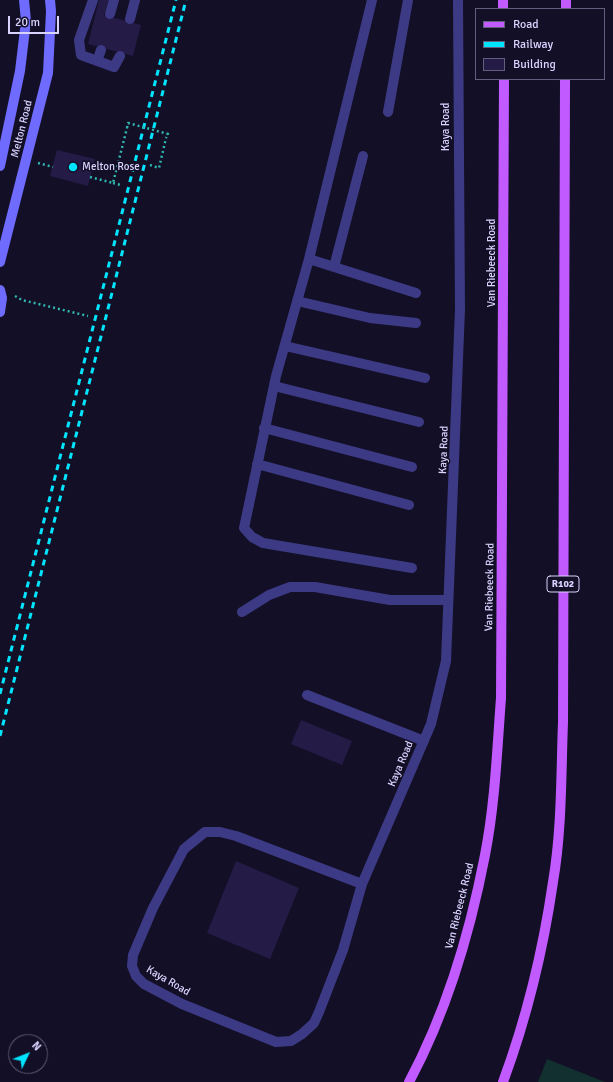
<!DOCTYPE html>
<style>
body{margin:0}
#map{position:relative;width:613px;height:1082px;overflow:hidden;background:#130f26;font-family:Signika,sans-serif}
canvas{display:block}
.legend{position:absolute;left:475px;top:8px;width:130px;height:72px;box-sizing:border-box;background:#130f26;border:1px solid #625e7d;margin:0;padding:5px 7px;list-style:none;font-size:12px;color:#d9d4ff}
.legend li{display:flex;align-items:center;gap:8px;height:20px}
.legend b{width:20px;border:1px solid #625e7d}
.north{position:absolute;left:8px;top:1034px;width:40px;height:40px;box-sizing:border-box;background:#130f26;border:1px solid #625e7d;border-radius:50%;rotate:47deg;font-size:11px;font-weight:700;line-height:16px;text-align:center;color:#d9d4ff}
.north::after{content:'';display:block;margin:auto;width:14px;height:18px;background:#00e5ff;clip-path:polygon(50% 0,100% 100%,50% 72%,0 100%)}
.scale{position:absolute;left:8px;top:16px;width:51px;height:18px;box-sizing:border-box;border:2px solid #d9d4ff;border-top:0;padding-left:5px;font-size:12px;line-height:14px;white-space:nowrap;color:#d9d4ff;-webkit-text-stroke:3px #130f26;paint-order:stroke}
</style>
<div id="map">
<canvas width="613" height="1082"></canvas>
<ul class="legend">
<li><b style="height:5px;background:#c25bff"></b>Road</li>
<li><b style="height:5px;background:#00e5ff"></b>Railway</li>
<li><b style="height:11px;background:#241b47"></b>Building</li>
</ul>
<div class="north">N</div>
<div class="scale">20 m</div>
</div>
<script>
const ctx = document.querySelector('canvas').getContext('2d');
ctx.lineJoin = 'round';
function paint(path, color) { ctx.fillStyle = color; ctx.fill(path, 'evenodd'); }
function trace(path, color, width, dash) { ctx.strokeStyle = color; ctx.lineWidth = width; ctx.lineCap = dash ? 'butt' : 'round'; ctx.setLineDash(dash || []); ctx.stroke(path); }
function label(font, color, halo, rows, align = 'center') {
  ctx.font = font + ' Signika,sans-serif'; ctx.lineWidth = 3; ctx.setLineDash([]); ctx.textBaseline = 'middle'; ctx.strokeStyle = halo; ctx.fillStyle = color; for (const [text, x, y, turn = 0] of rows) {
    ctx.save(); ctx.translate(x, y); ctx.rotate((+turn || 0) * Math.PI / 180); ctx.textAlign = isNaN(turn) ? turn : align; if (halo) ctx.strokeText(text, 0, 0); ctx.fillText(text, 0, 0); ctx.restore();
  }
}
paint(new Path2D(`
 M547 1059 605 1082H538Z`), '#12302f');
paint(new Path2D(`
 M99 0H109L104 15 141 25 133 56 88 44Z
 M57 150 95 159 88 186 50 176Z
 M301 720 352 741 342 765 291 744Z
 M236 861 299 888 270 959 207 933Z`), '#241b47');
trace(new Path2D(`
 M38 163 53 167
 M150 165 159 168 166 138
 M90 177 113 183 127 128
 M113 183 121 185
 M15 296 22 300 88 316`), '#2fb8b0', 2.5, [2, 3]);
trace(new Path2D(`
 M93 0 79 40 81 55 114 67 120 56
 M372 0 309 259 276 376 244 528 252 537 263 543 412 568
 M110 14 114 0
 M130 19 135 0
 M97 61 101 50
 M388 112 408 0
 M309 259 416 293
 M334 267 363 156
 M297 301 370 318 416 323
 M285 346 425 378
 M274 386 419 422
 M264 428 412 467
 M257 464 409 505
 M242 612 269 595 290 587H315L390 600H448
 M307 695 424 741
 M362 884 236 836 220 832H205L184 849 153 908 133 955 132 966 136 976 144 984 182 1004 276 1042 291 1041 302 1034 314 1023 319 1012 343 950 362 884 431 724 446 661 460 309 458 0`), '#3d3a85', 10);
trace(new Path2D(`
 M0 166 20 71 26 21 24 0
 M0 262 48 73 51 11 50 0
 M0 290 2 298 0 312`), '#6f6bff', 10);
trace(new Path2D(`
 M503 0V9
 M566 9V0
 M409 1082C446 1013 470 933 485 855 495 804 497 751 501 698L504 79
 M503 1082C527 1017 543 951 553 882 562 829 561 775 563 722L565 79`), '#c25bff', 10);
trace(new Path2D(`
 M0 694 176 0
 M0 736 186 0`), '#00e5ff', 3, [6, 5]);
trace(new Path2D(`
 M127 128 128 123 168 134 166 138`), '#2fb8b0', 2.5, [2, 3]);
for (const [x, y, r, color] of [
 [73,167,5,"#00e5ff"]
]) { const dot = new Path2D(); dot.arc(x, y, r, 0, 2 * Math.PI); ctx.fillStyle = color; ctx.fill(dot); trace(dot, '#130f26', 1.5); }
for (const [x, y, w] of [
 [563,584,32]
]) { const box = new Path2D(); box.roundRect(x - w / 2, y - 8, w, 16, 3); ctx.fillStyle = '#130f26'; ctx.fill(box); trace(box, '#d9d4ff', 1); }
label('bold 10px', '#d9d4ff', null, [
 ["R102",563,584]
]);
label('11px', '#d9d4ff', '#130f26', [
 ["Kaya Road",446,127,-90],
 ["Melton Road",22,129,-76],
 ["Van Riebeeck Road",492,263,-90],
 ["Kaya Road",444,450,-88],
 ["Van Riebeeck Road",490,587,-89],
 ["Kaya Road",401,764,-67],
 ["Van Riebeeck Road",460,906,-76],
 ["Kaya Road",168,981,30]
]);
label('11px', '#d9d4ff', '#130f26', [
 ["Melton Rose",82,167]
], 'left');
</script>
